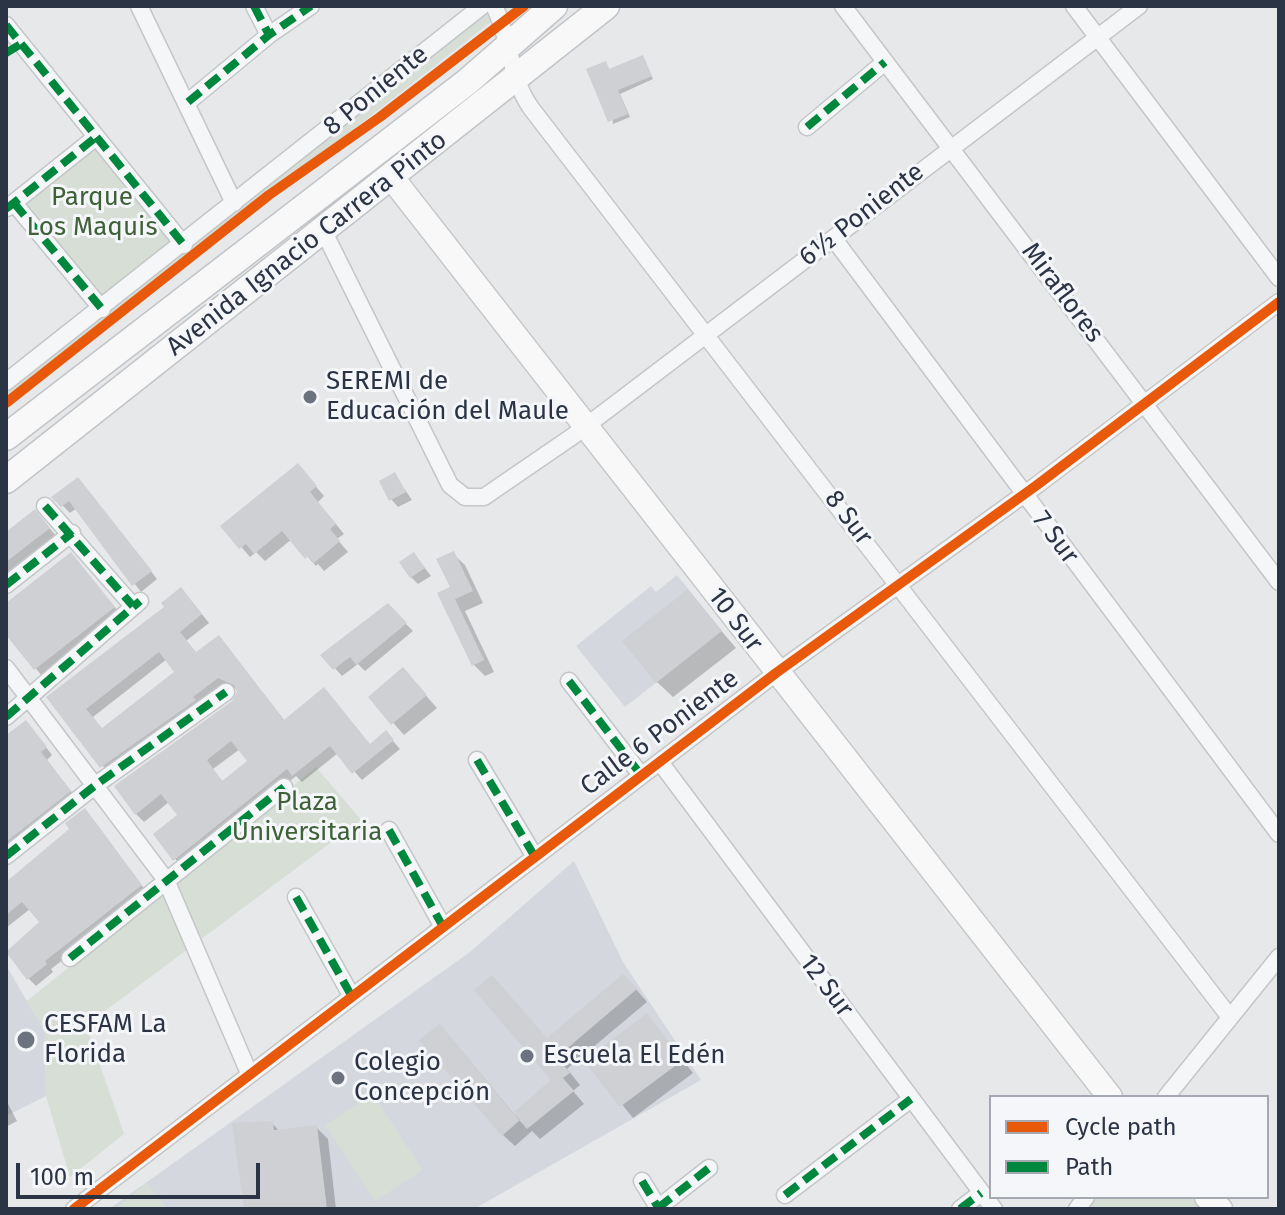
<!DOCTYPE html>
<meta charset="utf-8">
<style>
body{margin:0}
#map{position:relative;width:1285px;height:1215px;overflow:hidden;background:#e6e8ea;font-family:"Fira Sans",sans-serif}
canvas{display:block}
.frame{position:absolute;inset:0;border:8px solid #2b3445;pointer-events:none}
.legend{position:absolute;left:989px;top:1095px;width:280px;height:104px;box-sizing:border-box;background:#f4f6f9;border:2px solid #a4a8b1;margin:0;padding:10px 14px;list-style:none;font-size:24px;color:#2b3445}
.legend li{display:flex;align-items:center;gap:16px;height:40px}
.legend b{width:40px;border:2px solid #a4a8b1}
.scale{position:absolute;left:16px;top:1163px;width:244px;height:36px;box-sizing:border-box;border:4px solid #2b3445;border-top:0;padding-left:10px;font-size:24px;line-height:28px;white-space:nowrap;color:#2b3445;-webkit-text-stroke:6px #f4f6f9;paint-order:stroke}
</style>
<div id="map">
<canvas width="1285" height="1215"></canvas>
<div class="frame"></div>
<ul class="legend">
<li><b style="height:10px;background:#e8590c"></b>Cycle path</li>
<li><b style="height:10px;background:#00873e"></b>Path</li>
</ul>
<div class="scale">100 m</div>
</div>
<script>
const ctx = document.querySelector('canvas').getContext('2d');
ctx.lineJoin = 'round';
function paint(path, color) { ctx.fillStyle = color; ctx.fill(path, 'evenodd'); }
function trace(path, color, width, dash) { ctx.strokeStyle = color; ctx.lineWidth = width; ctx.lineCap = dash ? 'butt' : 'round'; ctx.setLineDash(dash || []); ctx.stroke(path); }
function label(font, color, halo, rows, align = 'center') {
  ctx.font = font + ' "Fira Sans",sans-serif'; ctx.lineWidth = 6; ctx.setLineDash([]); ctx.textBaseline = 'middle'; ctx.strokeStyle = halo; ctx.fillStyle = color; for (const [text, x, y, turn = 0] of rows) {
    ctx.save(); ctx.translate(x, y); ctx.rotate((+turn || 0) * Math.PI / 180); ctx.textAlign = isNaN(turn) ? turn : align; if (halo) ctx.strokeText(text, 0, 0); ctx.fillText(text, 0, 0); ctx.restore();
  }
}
paint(new Path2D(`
 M677 575 722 631 625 707 576 646 651 586 656 592Z
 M574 861 623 962 701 1080 474 1209H109L470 952Z
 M6 965 45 1032 46 1096 6 1116Z`), '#d4d7dd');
paint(new Path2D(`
 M491 6H511L6 401V391Z
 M89 134 177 243 104 301 17 195Z
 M316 767 361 820 86 1025 124 1134 70 1177 46 1096 45 1032 27 1001Z
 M373 1094 423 1170 375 1201 325 1125Z
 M147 1183 168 1209H115Z
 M1075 1197H1193L1206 1209H1065Z`), '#d6ded6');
paint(new Path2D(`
 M642 57 653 79 620 94 630 117 613 124 605 63 610 71Z
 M306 475 324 496 318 502 344 534 337 539 348 552 324 571 318 564 316 566 292 539 265 561 256 552 250 557 223 526Z
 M395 475 412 500 398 507 391 499Z
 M85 487 157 579 141 592 77 508 70 513 54 497Z
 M42 519 56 536 6 575V534Z
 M414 554 431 576 418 584 411 577Z
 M453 554 465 565 483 603 465 611 494 672 485 676 474 665 440 594 452 588Z
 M78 562 121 615 42 676 6 631V605Z
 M688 592 736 648 673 697 657 682Z
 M189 598 209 623 186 641 197 654 219 637 285 721 371 746 386 733 400 749 362 780 338 753 302 782 296 776 183 868 155 835 179 816 169 802 144 822 136 814 234 702 238 690 227 685 110 775 49 697ZM167 659 177 673 102 730 93 717ZM240 749 250 762 223 782 213 769Z
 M388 606 413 631 365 671 358 664 342 676 323 655Z
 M414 682 437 708 404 735 370 697Z
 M33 730 52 755 47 760 77 799 6 858V738Z
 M92 818 148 894 51 969 53 972 36 986 28 978 41 922 30 909 6 928V885Z
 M635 988 647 1002 567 1069 580 1085 573 1091 584 1104 540 1139 532 1131 515 1146 503 1135 451 1038 514 1114 553 1080 548 1040Z
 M647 1016 693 1073 633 1118 587 1061Z
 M6 1100 17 1121 6 1127Z
 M272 1123 280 1132 316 1127 328 1139 336 1209H246Z`), '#0003');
paint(new Path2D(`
 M643 55 652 76 618 90 628 114 608 122 586 69 606 61 609 69Z
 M298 463 317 486 310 492 336 524 330 529 340 541 314 563 308 556 305 559 282 531 254 554 246 544 239 549 220 526Z
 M395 472 406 492 389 501 379 481Z
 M78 477 152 571 132 586 69 501 61 507 51 497Z
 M35 509 50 528 6 562V532Z
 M454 551 473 591 455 599 484 660 472 666 437 593 450 587 436 559Z
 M71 552 115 607 34 670 6 635V603Z
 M414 552 425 568 410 578 399 562Z
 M181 587 202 614 180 632 196 652 219 635 284 720 324 687 370 744 386 730 394 740 352 774 330 746 292 776 287 769 173 861 153 834 177 815 161 794 135 815 114 786 232 701 237 692 234 685 218 678 193 697 196 700 100 768 46 697 164 607 161 603ZM159 652 174 672 102 728 86 709ZM231 741 247 761 222 781 207 760Z
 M688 589 722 631 656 683 622 641Z
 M388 603 407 623 356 665 350 657 333 670 320 655Z
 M403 667 427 695 391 725 368 697Z
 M26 720 47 747 41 752 71 791 6 842V735Z
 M85 808 142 885 45 961 47 964 27 980 6 952 39 922 22 902 6 915V882L69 829 65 823Z
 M623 974 637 989 557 1057 570 1073 563 1078 574 1091 527 1129 514 1114 520 1120 502 1136 419 1040 440 1024 513 1113 551 1080 474 990 492 975 547 1038Z
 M647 1013 683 1060 620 1107 584 1061Z
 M273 1121 274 1130 317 1125 327 1209H244L232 1123Z`), '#ced0d3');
const street = new Path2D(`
 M139 6 234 203
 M254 6 269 35
 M494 6C511 39 509 77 531 108L1229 1016
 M843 6 1279 582
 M1074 6 1279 278
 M6 25 184 245
 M188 102 269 35 311 6
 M807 127 885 62
 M14 203 102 309
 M7 208 96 137
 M324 232 450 485 465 497H484L573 436 1139 6
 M834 239 1279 834
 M6 382 482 6
 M45 506 133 606
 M6 585 72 533
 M6 668 166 880 249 1073
 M569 681 641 775
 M6 717 140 601
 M477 760 535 857
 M660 762 994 1209
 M389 830 442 925
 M6 856 97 784 226 692
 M296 897 351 995
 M70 958 284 787
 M1166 1097 1279 957
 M642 1181 659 1209
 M785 1195 911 1099
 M658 1208 709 1168
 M74 1209 776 673 1037 485 1279 302
 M960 1209 981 1193
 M1077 1209 1086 1197`);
const secondary = new Path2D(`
 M392 178 1110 1097
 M1207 1197 1220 1209`);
const primary = new Path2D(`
 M6 437 467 82 554 6
 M6 480 606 6`);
trace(street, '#c4c6c8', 19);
trace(secondary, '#c4c6c8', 27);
trace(primary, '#c2c5c8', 29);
trace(street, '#f5f6f7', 16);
trace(secondary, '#f8f8f8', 24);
trace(primary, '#f8f8f8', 26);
trace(new Path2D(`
 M254 6 269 35
 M6 25 184 245
 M6 53 21 44
 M188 102 269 35 311 6
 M807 127 885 62
 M14 203 102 309
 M6 209 96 137
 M45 506 133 606
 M6 585 72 533
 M569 681 641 775
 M6 717 140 601
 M477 760 535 857
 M389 830 442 925
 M6 856 97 784 226 692
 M296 897 351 995
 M70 958 284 787
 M642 1181 659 1209
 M785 1195 911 1099
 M658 1208 709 1168
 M960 1209 981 1193`), '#00873e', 8, [16, 8]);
trace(new Path2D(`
 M6 403 269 195 380 117 524 6
 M74 1209 776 673 1037 485 1279 302`), '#e8590c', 10);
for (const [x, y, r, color] of [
 [310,397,8,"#6c737f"],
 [26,1040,10,"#6c737f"],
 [527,1056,8,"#6c737f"],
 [338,1078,8,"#6c737f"]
]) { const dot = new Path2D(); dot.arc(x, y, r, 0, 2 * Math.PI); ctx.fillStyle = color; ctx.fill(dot); trace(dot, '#f4f6f9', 3); }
label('26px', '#2b3445', '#f4f6f9', [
 ["8 Poniente",376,91,-39],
 ["6½ Poniente",862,215,-38],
 ["Avenida Ignacio Carrera Pinto",307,244,-38],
 ["Miraflores",1062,293,53],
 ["8 Sur",848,518,53],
 ["7 Sur",1055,538,53],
 ["10 Sur",735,620,53],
 ["Calle 6 Poniente",660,733,-37],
 ["12 Sur",826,986,53]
]);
label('26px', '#3f6138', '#f4f6f9', [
 ["Parque",92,198],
 ["Los Maquis",92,228],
 ["Plaza",307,803],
 ["Universitaria",307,833]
]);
label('26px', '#2b3445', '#f4f6f9', [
 ["SEREMI de",326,382],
 ["Educación del Maule",326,412],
 ["CESFAM La",44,1025],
 ["Florida",44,1055],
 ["Escuela El Edén",543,1056],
 ["Colegio",354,1063],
 ["Concepción",354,1093]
], 'left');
</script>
